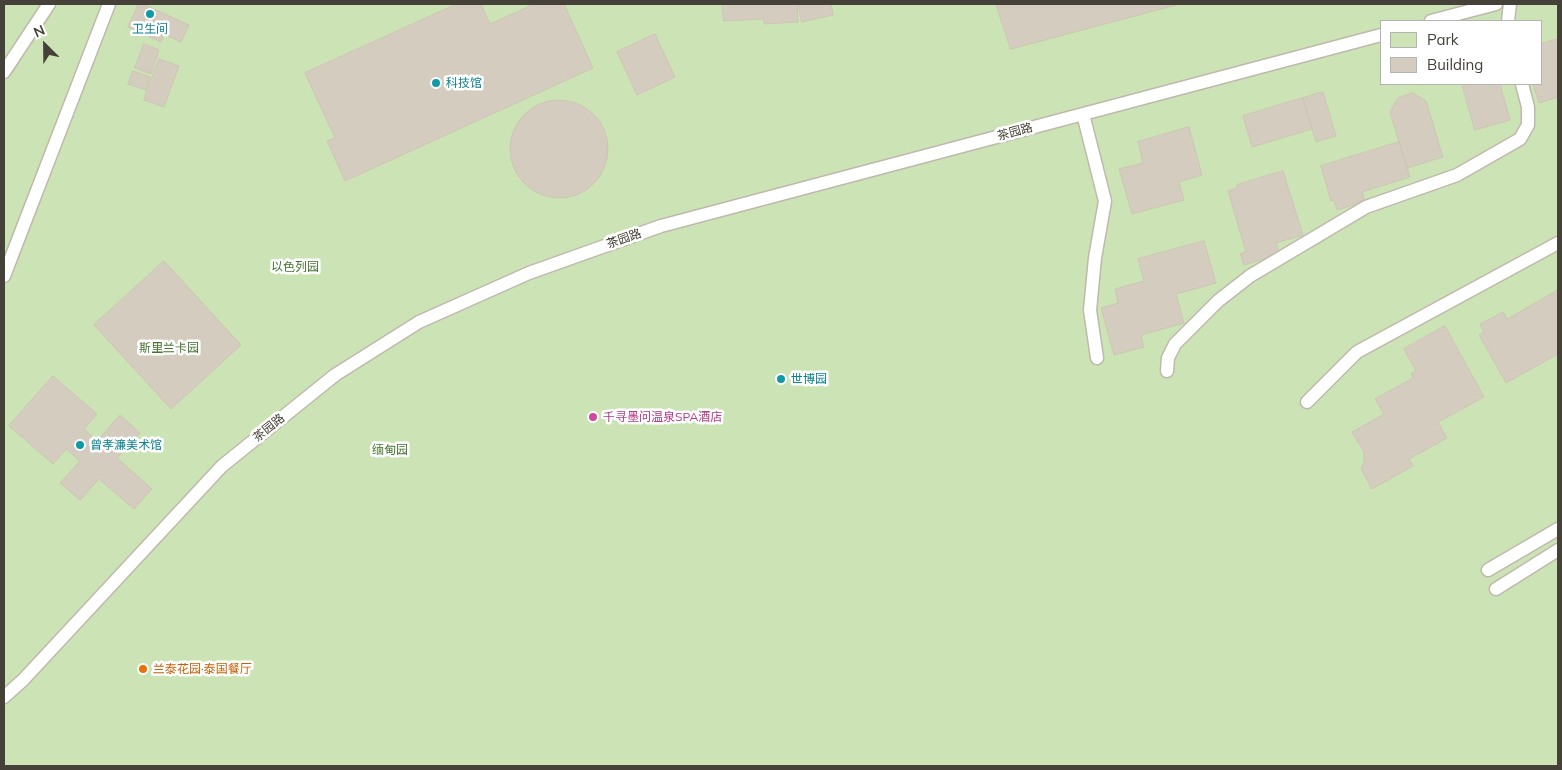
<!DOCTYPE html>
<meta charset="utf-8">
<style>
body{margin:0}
#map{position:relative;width:1562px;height:770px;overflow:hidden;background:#f3f1e9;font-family:Mulish,sans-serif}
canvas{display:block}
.frame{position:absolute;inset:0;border:5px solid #464138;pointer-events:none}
.legend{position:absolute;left:1380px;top:20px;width:162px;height:65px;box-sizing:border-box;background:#fff;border:1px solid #b5b3af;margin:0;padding:6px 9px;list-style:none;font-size:15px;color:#464138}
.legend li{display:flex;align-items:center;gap:10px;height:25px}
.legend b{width:25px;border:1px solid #b5b3af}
.north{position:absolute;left:20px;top:20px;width:50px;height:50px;-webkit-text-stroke:4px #fff;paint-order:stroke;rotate:337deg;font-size:14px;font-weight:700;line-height:20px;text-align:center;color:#464138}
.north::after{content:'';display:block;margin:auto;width:18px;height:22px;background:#464138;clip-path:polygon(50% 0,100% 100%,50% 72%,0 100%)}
</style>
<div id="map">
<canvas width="1562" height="770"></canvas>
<div class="frame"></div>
<ul class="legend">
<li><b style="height:14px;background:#cce4b5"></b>Park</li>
<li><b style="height:14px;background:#d4cdbf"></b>Building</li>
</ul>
<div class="north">N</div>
</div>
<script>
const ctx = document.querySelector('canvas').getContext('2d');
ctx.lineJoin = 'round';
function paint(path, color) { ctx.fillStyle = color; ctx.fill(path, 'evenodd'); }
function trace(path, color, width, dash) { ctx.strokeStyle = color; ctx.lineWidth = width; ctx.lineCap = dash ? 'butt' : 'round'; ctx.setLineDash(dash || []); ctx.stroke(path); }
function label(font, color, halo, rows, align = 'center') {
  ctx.font = font + ' Mulish,"Noto Sans SC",sans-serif'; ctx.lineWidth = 5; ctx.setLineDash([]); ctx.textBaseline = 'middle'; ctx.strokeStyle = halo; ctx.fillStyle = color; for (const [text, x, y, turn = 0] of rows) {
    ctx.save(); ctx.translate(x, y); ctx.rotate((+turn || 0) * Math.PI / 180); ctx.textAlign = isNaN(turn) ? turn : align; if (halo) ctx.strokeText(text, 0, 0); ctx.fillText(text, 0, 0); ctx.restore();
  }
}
paint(new Path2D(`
 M4 4H1558V766H4ZM1381 21H1541V84H1381Z`), '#cce4b5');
const building = new Path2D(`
 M139 4H143L189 25 181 42 164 34 161 42 128 27Z
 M457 4H481L490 24 534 4H564L593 68 345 181 327 141 335 138 305 73Z
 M722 4H797L798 22 764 24V19L724 21Z
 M798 4H831L833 15 802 22Z
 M996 4H1180L1011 49Z
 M655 34 675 77 637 95 617 52Z
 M1558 39V97L1539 103 1533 84H1541V44Z
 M144 44 159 50 151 74 135 68Z
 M159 59 179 66 164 107 144 100Z
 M133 71 150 77 146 90 128 84Z
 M1462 84H1500L1510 120 1475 130Z
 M1323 92 1336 136 1316 142 1303 98Z
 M1413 93 1426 101 1443 157 1407 168 1390 112 1398 98Z
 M1303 98 1312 129 1252 147 1243 116Z
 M510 149a49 49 0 1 1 98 0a49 49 0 1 1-98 0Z
 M1189 127 1202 175 1179 182 1184 200 1132 214 1119 169 1143 163 1138 142Z
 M1399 142 1410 177 1362 192 1365 201 1337 210 1334 200 1331 201 1321 166Z
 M1283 171 1303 235 1276 243 1279 254 1244 265 1240 254 1246 252 1228 191 1237 188V185Z
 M1204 241 1216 283 1176 294 1184 323 1141 335 1144 347 1114 355 1101 308 1118 303 1115 289 1144 281 1138 259Z
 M164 261 241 345 171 409 94 325Z
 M1558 290V354L1506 383 1479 335 1484 332 1480 324 1503 312 1507 319Z
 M1445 326 1484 397 1438 422 1447 438 1409 459 1413 466 1372 489 1361 469 1364 462V452L1352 432 1384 414 1375 399 1413 378 1411 373 1416 371 1404 349Z
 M53 376 97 414 84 429 97 441 120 415 140 433 117 458 152 489 134 509 99 479 80 500 60 483 80 461 66 449 53 464 9 426Z`);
paint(building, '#d4cdbf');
trace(building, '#cec5b3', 1);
const service = new Path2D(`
 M1431 21 1496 4
 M1508 21 1510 4
 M4 72 49 4
 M1083 114 1105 201 1095 258 1090 310 1097 358
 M4 276 109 4
 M1167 371 1168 358 1175 344 1218 301 1250 276 1366 207 1457 175 1520 139 1528 125V107L1522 84
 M1307 402 1357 352 1558 243
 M1488 570 1558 529
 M1496 589 1558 550
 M4 697 23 680 222 466 335 375 419 322 529 273 661 226 1381 35`);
trace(service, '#beb9ac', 15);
trace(service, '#fff', 12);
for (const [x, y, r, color] of [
 [150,14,5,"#0f9aa8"],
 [436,83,5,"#0f9aa8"],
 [781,379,5,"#0f9aa8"],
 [593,417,5,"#d1479c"],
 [80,445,5,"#0f9aa8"],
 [143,669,5,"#e8710a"]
]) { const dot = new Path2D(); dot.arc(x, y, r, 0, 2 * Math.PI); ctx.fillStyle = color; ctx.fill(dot); trace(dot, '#fff', 2); }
label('12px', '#0d838f', '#fff', [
 ["卫生间",150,29,"center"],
 ["科技馆",446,83],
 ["世博园",791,379],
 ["曾孝濂美术馆",90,445]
], 'left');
label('12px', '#464138', '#fff', [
 ["茶园路",1015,132,-15],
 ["茶园路",624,239,-19],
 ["茶园路",269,428,-39]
]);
label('12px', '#45742f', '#fff', [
 ["以色列园",295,267],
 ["斯里兰卡园",169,348],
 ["缅甸园",390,450]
]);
label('12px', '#b23c85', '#fff', [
 ["千寻墨问温泉SPA酒店",603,417]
], 'left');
label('12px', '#c56008', '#fff', [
 ["兰泰花园·泰国餐厅",153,669]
], 'left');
</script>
